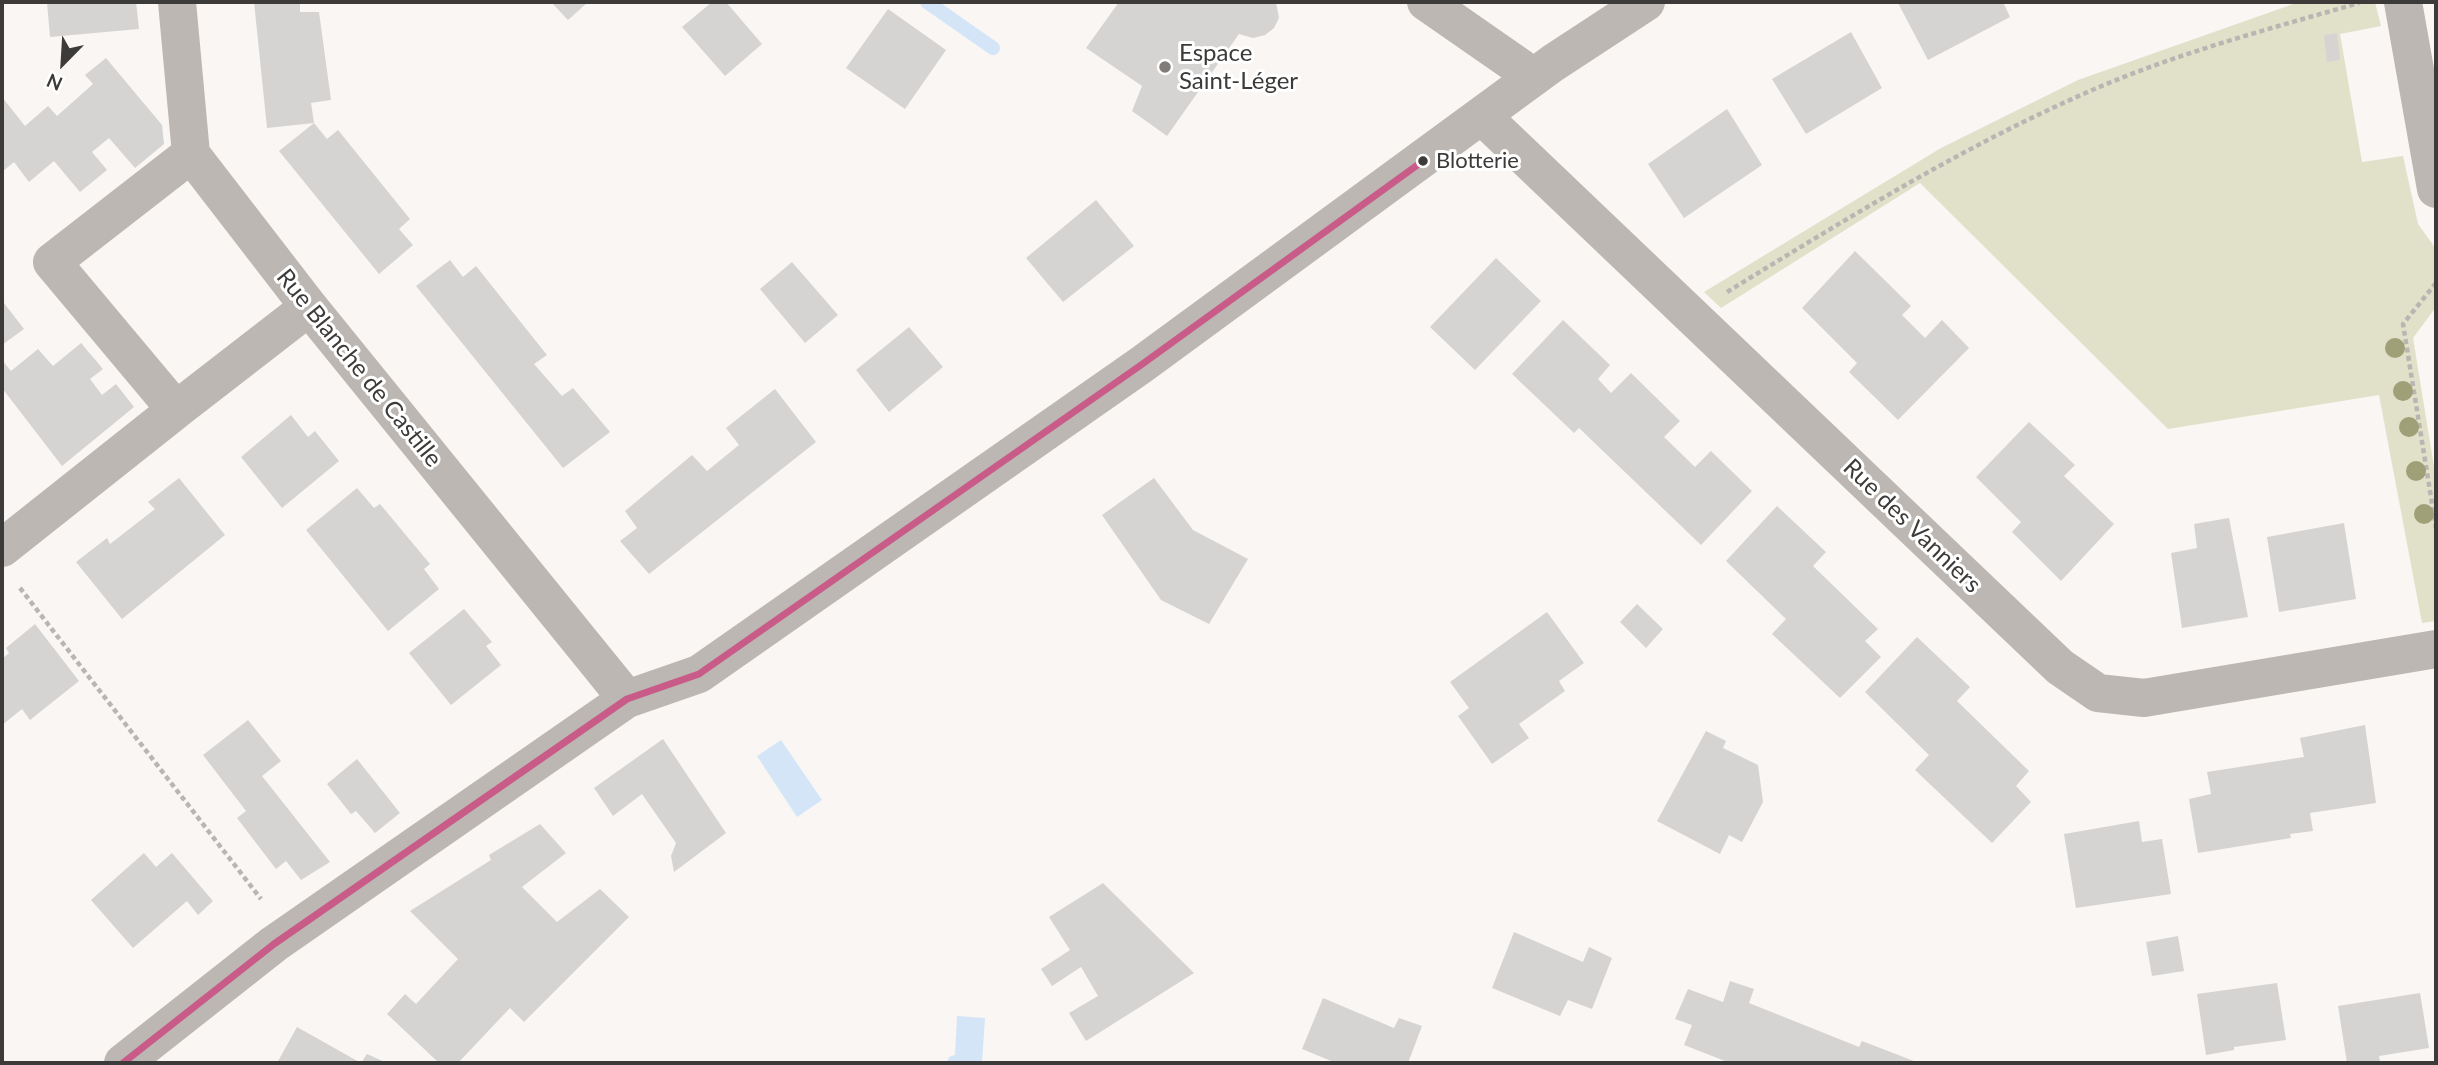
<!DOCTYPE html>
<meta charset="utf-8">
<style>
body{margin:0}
#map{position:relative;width:2438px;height:1065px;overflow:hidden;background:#f9f6f3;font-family:Lato,sans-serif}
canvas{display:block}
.frame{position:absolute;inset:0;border:4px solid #3d3b39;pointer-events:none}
.north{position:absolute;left:28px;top:28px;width:70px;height:70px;-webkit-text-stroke:5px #fff;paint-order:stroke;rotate:204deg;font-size:19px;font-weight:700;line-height:28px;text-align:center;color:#3d3b39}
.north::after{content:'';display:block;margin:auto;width:24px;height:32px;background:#3d3b39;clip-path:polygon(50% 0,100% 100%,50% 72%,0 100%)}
</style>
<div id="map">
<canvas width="2438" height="1065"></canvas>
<div class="frame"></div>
<div class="north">N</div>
</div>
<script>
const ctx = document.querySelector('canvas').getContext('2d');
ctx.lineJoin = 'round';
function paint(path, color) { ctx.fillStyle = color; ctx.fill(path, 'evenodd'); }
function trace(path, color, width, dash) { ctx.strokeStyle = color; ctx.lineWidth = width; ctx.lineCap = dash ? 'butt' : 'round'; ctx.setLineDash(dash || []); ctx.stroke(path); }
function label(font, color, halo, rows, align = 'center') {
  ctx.font = font + ' Lato,sans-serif'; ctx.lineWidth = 6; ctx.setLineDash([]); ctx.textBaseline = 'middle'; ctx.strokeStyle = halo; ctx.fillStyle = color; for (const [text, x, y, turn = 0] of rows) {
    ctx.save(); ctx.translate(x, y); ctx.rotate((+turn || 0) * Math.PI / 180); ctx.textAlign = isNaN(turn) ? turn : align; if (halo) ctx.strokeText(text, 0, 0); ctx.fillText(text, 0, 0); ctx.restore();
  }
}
paint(new Path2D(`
 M2299 2H2375L2381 26 2340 34 2362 162 2403 156 2418 224 2436 249V307L2413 338 2436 479V621L2422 623 2379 395 2168 429 1920 183 1721 308 1704 292 1941 148 2078 80Z`), '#e1e1ca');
paint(new Path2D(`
 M781 740 822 800 797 817 757 756Z
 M957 1016 985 1018 982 1063H947L949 1057 955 1055Z`), '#d4e5f8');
trace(new Path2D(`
 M927 2 993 48`), '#d4e5f8', 14);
paint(new Path2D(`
 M47 2H136L139 29 50 37Z
 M254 2H300V12H319L331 100 311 103 314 123 267 128Z
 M551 2H588L568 20Z
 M712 2H726L762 44 725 76 682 27Z
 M1119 2H1276L1279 18 1274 28 1265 35 1253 38 1239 34 1167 136 1132 111 1142 86 1086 48Z
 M1901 2H2003L2010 17 1928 60 1898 3Z
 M888 9 946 50 905 109 846 68Z
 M1851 32 1882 88 1806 134 1772 79Z
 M2337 33 2340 60 2327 62 2324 35Z
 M106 58 162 125 164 144 135 168 109 138 92 152 107 170 80 192 54 161 29 182 14 162 2 172V97L25 126 48 106 57 116 93 84 85 75Z
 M1727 109 1762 165 1684 218 1648 164Z
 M314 123 327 139 338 130 410 219 399 229 413 245 379 274 279 151Z
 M1096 200 1134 246 1063 302 1026 258Z
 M1855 251 1911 306 1902 315 1925 338 1942 320 1969 348 1898 420 1849 372 1857 363 1802 308Z
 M1496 258 1541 301 1475 370 1430 327Z
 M450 260 463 277 476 266 547 355 534 364 562 396 573 388 610 432 563 468 416 286Z
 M792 262 838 315 805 343 760 289Z
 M4 303 24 329 2 345V305Z
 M1563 320 1610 365 1598 379 1611 393 1631 373 1680 421 1664 437 1695 467 1711 451 1752 491 1701 545 1579 428 1574 433 1512 374Z
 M909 327 943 367 889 412 856 370Z
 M81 343 103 369 90 379 102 395 116 384 134 407 62 466 2 388V360L11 371 38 349 53 366Z
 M775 389 816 442 649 574 620 541 637 528 625 511 692 455 707 471 739 445 726 428Z
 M291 415 308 437 315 431 339 461 282 508 241 457Z
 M2029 422 2075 465 2064 476 2114 524 2061 581 2012 532 2021 522 1976 477Z
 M179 478 225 535 122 619 76 562 107 538 110 544 155 509 148 502Z
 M1154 478 1193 530 1248 559 1209 624 1161 600 1102 515Z
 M357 488 374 508 380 504 430 564 424 569 439 589 388 631 306 530Z
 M1777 506 1826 552 1813 566 1878 629 1865 641 1881 657 1840 698 1772 634 1786 619 1726 561Z
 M2229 518 2248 617 2182 628 2171 553 2197 548 2194 524Z
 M2344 523 2356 599 2279 612 2267 537Z
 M1637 604 1663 629 1646 648 1620 622Z
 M464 609 492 642 486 646 501 665 451 705 409 653Z
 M1547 612 1584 663 1559 681 1565 691 1519 724 1529 738 1492 764 1458 716 1469 708 1450 682Z
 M35 624 79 681 30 720 22 709 2 725V659L9 653 6 648Z
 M1917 637 1970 687 1957 701 2029 771 2016 786 2031 802 1992 843 1915 770 1929 755 1865 692Z
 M248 720 281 761 262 776 330 862 301 880 286 861 276 869 237 818 246 811 203 755Z
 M2365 725 2376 803 2310 813 2313 831 2290 834 2291 838 2198 853 2189 799 2211 794 2207 772 2304 757 2300 738Z
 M1706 731 1726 741 1723 748 1758 765 1763 802 1742 842 1729 835 1720 854 1657 821Z
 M663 739 726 833 674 872 671 856 676 843 642 794 613 816 594 788Z
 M357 759 400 813 375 833 356 811 351 814 327 784Z
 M2139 821 2142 842 2162 839 2171 894 2076 908 2064 834Z
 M540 824 566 853 522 887 557 922 600 889 629 917 524 1022 510 1008 458 1063H439L387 1014 405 994 416 1004 458 959 410 911 491 860 489 855Z
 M144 853 156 867 172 853 213 901 198 915 187 901 133 948 91 900Z
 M1103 883 1194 973 1086 1041 1069 1013 1098 996 1081 967 1052 986 1041 969 1070 950 1049 917Z
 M1514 932 1583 962 1589 947 1612 958 1592 1009 1568 1000 1560 1016 1492 988Z
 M2178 936 2184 971 2152 976 2146 942Z
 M1730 981 1754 989 1749 1003 1859 1047 1862 1041 1914 1061 1730 1063 1684 1045 1692 1025 1675 1019 1688 989 1723 1002Z
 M2277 983 2286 1040 2234 1047V1050L2206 1055 2197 994Z
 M2420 993 2429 1048 2379 1056 2380 1061 2347 1063 2338 1006Z
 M1323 998 1394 1028 1399 1018 1422 1026 1408 1063H1336L1302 1049Z
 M297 1027 361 1063 367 1054 387 1063H277Z`), '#d6d4d3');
trace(new Path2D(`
 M2436 283 2403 324 2436 528
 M1727 292C1843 221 1957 150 2081 95 2170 55 2265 30 2359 3
 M20 588 261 899`), '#b8b5b2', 4.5, [5, 3.5]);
trace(new Path2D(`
 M177 2 191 154 309 307 627 699
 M1426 2 1534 77
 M2403 2 2436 189
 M1483 117 2060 667 2098 693 2144 698 2436 649
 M176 410 309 307
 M2 548 176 410 52 262 191 154
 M123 1063 274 944 627 699 699 674 1141 365 1553 63 1646 2`), '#bcb7b2', 38);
trace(new Path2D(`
 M123 1063 274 944 627 699 699 674 1141 365 1423 161`), '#c95b89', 7);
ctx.fillStyle = '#9fa077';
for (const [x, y] of [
 [2395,348],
 [2403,391],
 [2409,427],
 [2416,471],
 [2424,514]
]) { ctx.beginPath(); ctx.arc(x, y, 10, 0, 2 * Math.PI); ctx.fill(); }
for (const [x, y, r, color] of [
 [1165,67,7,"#7f7c7a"],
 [1423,161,6,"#3d3b39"]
]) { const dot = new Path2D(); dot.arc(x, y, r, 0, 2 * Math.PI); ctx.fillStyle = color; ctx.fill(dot); trace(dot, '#fff', 2.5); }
label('22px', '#3d3b39', '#fff', [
 ["Blotterie",1436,161]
], 'left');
label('24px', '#3d3b39', '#fff', [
 ["Espace",1179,53],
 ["Saint-Léger",1179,81]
], 'left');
label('24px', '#3d3b39', '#fff', [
 ["Rue Blanche de Castille",359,368,51],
 ["Rue des Vanniers",1912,526,44]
]);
</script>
